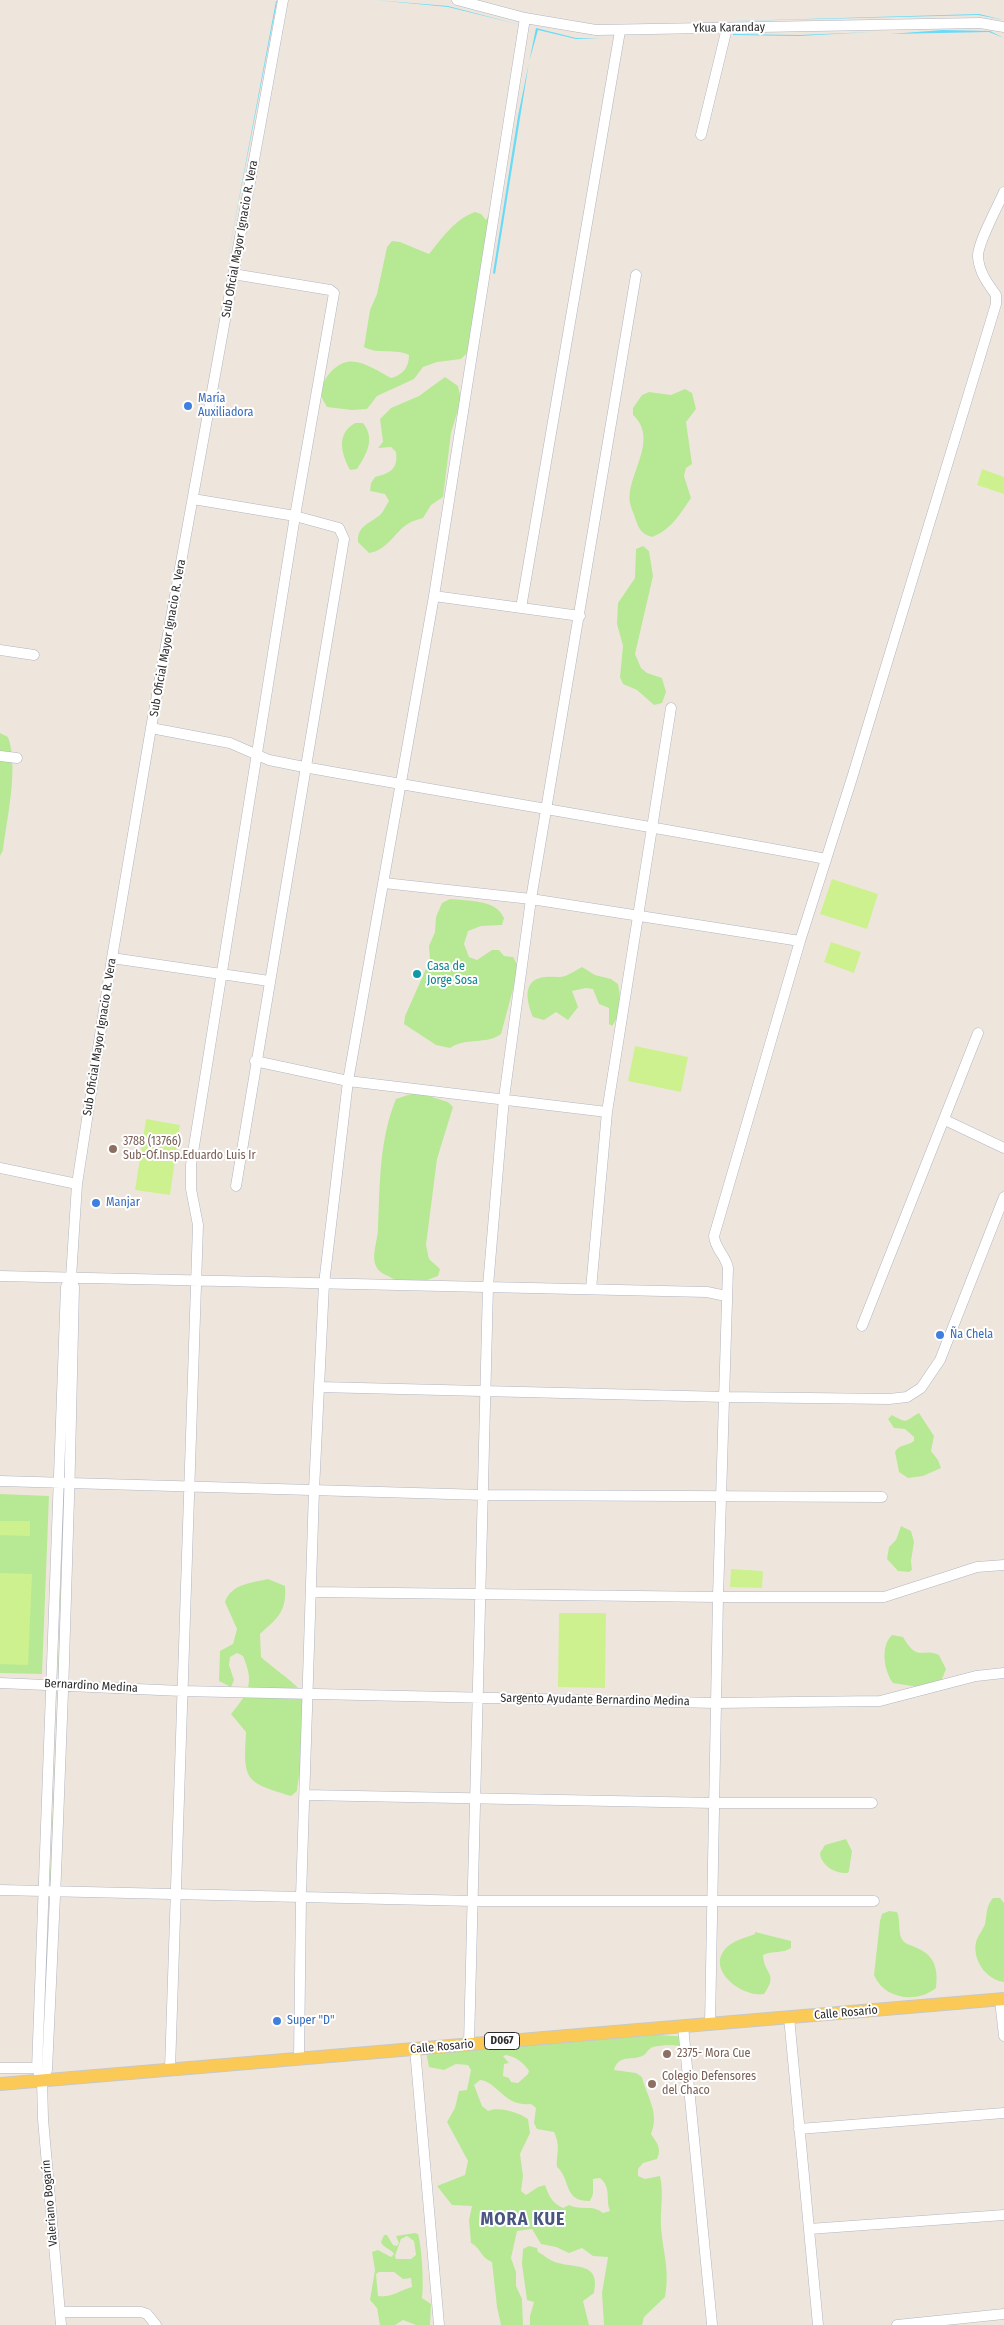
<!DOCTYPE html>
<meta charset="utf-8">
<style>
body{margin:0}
canvas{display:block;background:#eee6dd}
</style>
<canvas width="1004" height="2325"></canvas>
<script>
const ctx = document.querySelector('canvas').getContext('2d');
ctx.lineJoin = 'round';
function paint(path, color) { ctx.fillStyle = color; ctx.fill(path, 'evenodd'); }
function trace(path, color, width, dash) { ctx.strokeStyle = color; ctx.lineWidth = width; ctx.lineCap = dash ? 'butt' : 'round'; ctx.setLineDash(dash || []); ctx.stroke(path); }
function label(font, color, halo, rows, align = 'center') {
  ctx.font = font + ' "Fira Sans Condensed",sans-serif'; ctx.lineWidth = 4; ctx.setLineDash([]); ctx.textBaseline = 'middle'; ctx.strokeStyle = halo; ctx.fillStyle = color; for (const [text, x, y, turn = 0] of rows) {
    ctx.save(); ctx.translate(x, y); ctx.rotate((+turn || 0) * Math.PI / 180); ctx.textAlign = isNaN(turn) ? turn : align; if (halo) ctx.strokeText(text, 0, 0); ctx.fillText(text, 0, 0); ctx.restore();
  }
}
paint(new Path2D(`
 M475 212 481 214 486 220 488 216 496 221 497 229 480 288 467 353 461 359 437 362 423 367 414 379 377 396 367 409 352 410 327 407C325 403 321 398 321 393 321 380 335 364 347 362 361 359 379 372 391 378 403 375 409 367 409 355 395 348 378 355 364 347L370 310 377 294 387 247 392 241 400 242 429 254C442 238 455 219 475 212Z
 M445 377 458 386 461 400 451 433 443 497 431 505 423 518C420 519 415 520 411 522 395 530 389 550 369 553L358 542C357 526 369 524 380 515 384 511 386 505 389 501L385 494 370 491 371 483 375 477C390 473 398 470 396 452L391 447 378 448 383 442 380 419 391 408 419 396Z
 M685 389 692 393 696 409 686 422 692 464 686 468 684 476 691 498C680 514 671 530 652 537 641 534 639 529 635 518 634 514 631 508 630 503 626 475 660 440 633 415V408L642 395 649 392 671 395Z
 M355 423H363C376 439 366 455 357 469L350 470C341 453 336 434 355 423Z
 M643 546 649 551 653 576 635 654 641 668 647 673 662 678 666 692 662 703 654 705 637 690 623 684 620 677 623 646 617 624 618 603 635 578 636 549Z
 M0 733 8 737C19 767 7 817 3 850L0 856Z
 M450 899C468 901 496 899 504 918L502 925 481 926 468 931 464 944 469 957 477 960 492 950H499L504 956 513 957 517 964 515 982 501 1034C487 1045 466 1037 450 1048L436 1045 404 1024 405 1016 430 960 429 946 435 932 436 917 442 903Z
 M582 967 595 975 611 979 618 984C621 997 621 1016 612 1026L609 1024V1008L599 1004 593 989 586 988 572 991 578 1007 568 1020 556 1012 544 1020 533 1017C526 1001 522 979 545 977 551 976 559 978 565 976 570 974 576 970 582 967Z
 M419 1093 448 1102 453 1107 437 1159 426 1245 429 1259 440 1269 438 1276C417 1284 409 1288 388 1276 383 1274 378 1271 376 1266 371 1256 378 1239 378 1228 380 1184 379 1140 396 1099L411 1094Z
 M919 1413 934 1436 931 1451 938 1460 941 1468 923 1476 908 1478 899 1472 895 1452C899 1444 908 1446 914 1441V1437L905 1429 894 1428 888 1419 892 1415C909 1425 905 1420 919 1413Z
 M64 1491H66L59 1674H58Z
 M0 1494 49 1496 42 1674 0 1673Z
 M901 1526 911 1531 914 1542 911 1561 912 1570 909 1572 898 1571 887 1559 889 1547 896 1540Z
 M268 1579 285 1586C287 1611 278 1618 260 1634L261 1657C267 1663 296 1684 299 1689 311 1707 300 1768 297 1791L291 1796C245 1782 243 1781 246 1732L231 1714C248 1693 255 1684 243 1656L237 1653 230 1657 229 1665 234 1680 231 1687 219 1681 220 1651 233 1644 237 1629 225 1602C231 1584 251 1583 268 1579Z
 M892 1635 903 1637C918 1663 922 1647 939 1655L946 1669 940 1684 918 1687 893 1683C884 1671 880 1646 892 1635Z
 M58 1691H59L51 1882 50 1881Z
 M846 1839 852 1851 849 1871 848 1873C836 1874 821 1866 820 1853L825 1845Z
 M993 1898H1000L1004 1903V1982C986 1980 972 1959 976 1942 978 1935 983 1930 985 1924 987 1914 986 1906 993 1898Z
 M889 1911 897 1912C901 1921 897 1935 904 1942 908 1945 914 1946 919 1949 936 1957 938 1971 936 1988 916 2004 884 1999 874 1975L880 1921 882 1914Z
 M755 1932 791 1941V1948C782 1954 773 1950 763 1955 764 1975 779 1973 764 1994 743 1998 705 1970 726 1948 734 1940 745 1938 755 1934Z
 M645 2034 689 2037 681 2046C673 2045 661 2045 653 2047 648 2049 647 2053 644 2055 632 2062 619 2053 614 2070L636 2073 642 2077C647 2097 660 2113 651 2134 657 2143 662 2148 657 2159L643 2163 638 2169V2176L645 2179 660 2176C664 2193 660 2210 661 2227 663 2253 670 2269 665 2297L644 2317 642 2325H604L602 2293 608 2257 593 2256 582 2248 569 2253 556 2247 541 2244 532 2229 517 2231 511 2258 516 2272V2286L522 2299 523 2325H501L497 2307 492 2262C480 2257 481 2248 471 2243L469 2220 472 2206 452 2205 437 2186 465 2175 468 2161 447 2122 455 2108 459 2091 467 2090 471 2070 468 2065 456 2064 444 2070 429 2067 426 2052ZM506 2055C516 2057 523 2062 529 2071L528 2074 518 2083 511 2082 509 2078 503 2076 504 2064 509 2063 503 2056ZM480 2080C498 2082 504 2107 531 2104L536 2108 534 2123 537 2129 554 2132C561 2147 556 2154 557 2167 571 2179 563 2202 590 2201L593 2194V2179L600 2178C612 2188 605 2199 610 2211L603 2213C592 2204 582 2211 569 2205L563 2208C552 2203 549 2196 545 2185L538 2187 526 2195 521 2191 523 2176 520 2154 530 2133 528 2119C519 2112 497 2106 488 2111L482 2106 474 2085Z
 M415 2233 418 2234C422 2248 424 2284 422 2298L431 2304 430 2325H416L403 2320 395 2325H380L377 2308 370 2300 375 2270 372 2252 378 2250 391 2257 394 2254C390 2248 383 2248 381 2242L384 2235H387L393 2245 397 2246 399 2243 396 2236ZM407 2236 414 2241 416 2255 411 2259H396L395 2256 401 2239ZM379 2272H394L403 2279 411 2278 412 2287C400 2290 392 2298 378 2296L376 2274Z
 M529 2246 537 2248 538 2252C544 2255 549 2260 555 2262 575 2269 601 2261 594 2293L583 2301 589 2325H530V2316L534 2302 527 2300 522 2264 523 2249Z`), '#b7e995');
paint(new Path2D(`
 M982 469 1004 477V494L977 485Z
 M832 879 878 894 867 929 820 914Z
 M831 942 861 952 854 973 824 962Z
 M635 1046 688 1057 681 1092 628 1081Z
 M146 1119 180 1125 170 1195 135 1190Z
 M0 1521H30V1536L0 1535Z
 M731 1569 763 1571 762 1588 730 1587Z
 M0 1573 32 1574 28 1665 0 1664Z
 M559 1613H606L605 1688 558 1687Z`), '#cef190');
paint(new Path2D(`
 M375 0 448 6 521 25 448 7Z
 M276 1H277L225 273Z
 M979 14 1004 20 978 15 700 22Z
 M536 28 576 38H601L576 39 538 30 529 62 495 274 493 273 518 116Z
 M943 30 990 31 1004 38 989 32 890 34Z
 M872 32 799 36 733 35V34L799 35Z`), '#68dbf8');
const minor = new Path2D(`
 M457 0 525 18 596 30 980 23 1004 27
 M701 135 727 28
 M193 499 295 516 339 528 344 539 236 1186
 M434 596 580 616
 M521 608 620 31
 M0 650 34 655
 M151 728 230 743 269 760 304 767C478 798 652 826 826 859
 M0 756 17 758
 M384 883 531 899 800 941
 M112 958 269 981
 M255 1061 348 1081 607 1112
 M945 1120 1004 1148
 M0 1168 77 1184
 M0 1276 707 1292 726 1296
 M591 1289 607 1112 671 708
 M862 1326 978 1033
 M319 1387 726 1397 889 1399 907 1397 921 1388 940 1360 1004 1197
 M0 1481 484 1495 882 1497
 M312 1592 718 1597H884L977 1567 1004 1565
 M0 1683 182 1691 716 1703 880 1701 976 1676 1004 1673
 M305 1795 714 1803H872
 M0 1890 473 1901H874
 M1000 2000 1004 2036
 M789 2017 818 2325
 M710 2024 718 1597 728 1268C726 1256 715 1249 714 1236L800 941 852 778 996 304V295C988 284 979 272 978 257 977 244 998 206 1004 192
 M683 2026 712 2324
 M469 2044 488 1286 504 1098 531 899 636 275
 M415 2049 439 2325
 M299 2058 301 1897 314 1490 324 1284 348 1081 434 596 525 18
 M0 2068H37
 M170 2069 198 1225 191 1189V1165L295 516 334 293 330 290 233 274
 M42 2080 47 2070C60 1809 69 1548 74 1287L71 1278 77 1184 112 958 151 728 283 0
 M799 2129 1004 2113
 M809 2229 1004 2215
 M60 2312H141L147 2314 156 2325
 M61 2325 43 2119 42 2080 37 2069 66 1287 71 1278
 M897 2325 1004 2314`);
const major = new Path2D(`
 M0 2084 1004 1999`);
trace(minor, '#b1b5c0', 11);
trace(major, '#c8c8c8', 14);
trace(minor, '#fff', 10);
trace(major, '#fbc955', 12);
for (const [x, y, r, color] of [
 [188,406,5,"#3f7fe0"],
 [417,974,5,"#0f9aa8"],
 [113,1149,5,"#8d6e63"],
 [96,1203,5,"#3f7fe0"],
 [940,1335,5,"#3f7fe0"],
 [277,2021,5,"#3f7fe0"],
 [667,2054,5,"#8d6e63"],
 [652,2084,5,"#8d6e63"]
]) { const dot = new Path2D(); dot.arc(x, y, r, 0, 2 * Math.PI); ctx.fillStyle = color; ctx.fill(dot); trace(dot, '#fff', 2); }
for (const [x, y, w] of [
 [502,2041,35]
]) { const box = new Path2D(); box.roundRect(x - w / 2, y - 8.5, w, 17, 4); ctx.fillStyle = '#fff'; ctx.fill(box); trace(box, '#2c2c2c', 1); }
label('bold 11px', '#2c2c2c', null, [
 ["D067",502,2041]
]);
label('12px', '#2c2c2c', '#fff', [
 ["Ykua Karanday",729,28,-1],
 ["Sub Oficial Mayor Ignacio R. Vera",240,239,-80],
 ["Sub Oficial Mayor Ignacio R. Vera",168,638,-80],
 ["Sub Oficial Mayor Ignacio R. Vera",100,1037,-81],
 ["Bernardino Medina",91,1686,3],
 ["Sargento Ayudante Bernardino Medina",595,1700,1],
 ["Calle Rosario",846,2013,-5],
 ["Calle Rosario",442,2047,-5],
 ["Valeriano Bogarín",50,2203,-95]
]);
label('12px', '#366cbe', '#fff', [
 ["María",198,399],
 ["Auxiliadora",198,413],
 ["Manjar",106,1203],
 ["Ña Chela",950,1335],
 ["Super \"D\"",287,2021]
], 'left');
label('12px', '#0d838f', '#fff', [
 ["Casa de",427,967],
 ["Jorge Sosa",427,981]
], 'left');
label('12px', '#785e54', '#fff', [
 ["3788 (13766)",123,1142],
 ["Sub-Of.Insp.Eduardo Luis Ir",123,1156],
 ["2375- Mora Cue",677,2054],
 ["Colegio Defensores",662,2077],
 ["del Chaco",662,2091]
], 'left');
ctx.letterSpacing = '1px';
label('bold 18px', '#485680', '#fff', [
 ["MORA KUE",523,2220]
]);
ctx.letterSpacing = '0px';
</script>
